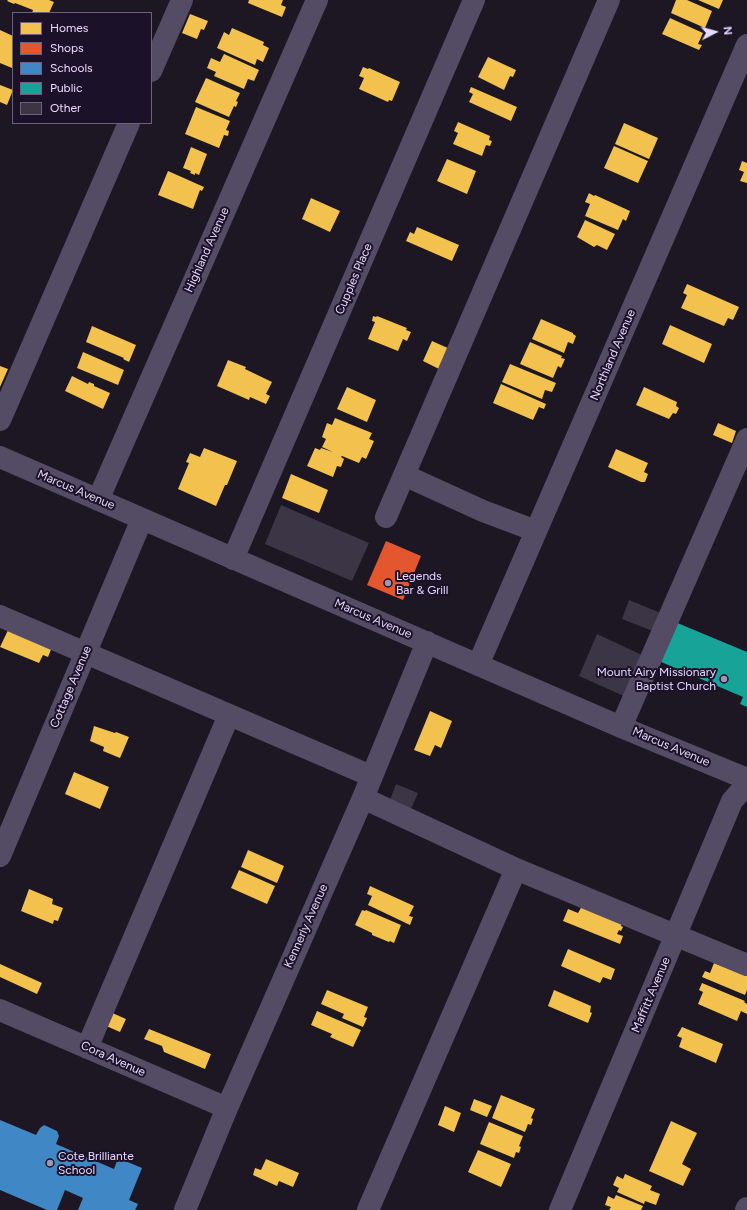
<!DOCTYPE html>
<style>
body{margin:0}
#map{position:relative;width:747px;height:1210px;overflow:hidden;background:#1c1723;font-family:Figtree,sans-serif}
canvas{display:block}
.legend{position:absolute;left:12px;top:12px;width:140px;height:112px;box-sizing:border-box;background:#1b1129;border:1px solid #6d617e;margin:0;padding:5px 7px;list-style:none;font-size:12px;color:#e7dafe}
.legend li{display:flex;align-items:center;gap:8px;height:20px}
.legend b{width:20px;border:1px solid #6d617e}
.north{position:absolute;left:695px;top:12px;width:40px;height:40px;-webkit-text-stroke:3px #1b1129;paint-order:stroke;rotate:84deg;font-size:11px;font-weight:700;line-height:16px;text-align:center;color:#e7dafe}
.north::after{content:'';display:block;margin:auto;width:14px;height:18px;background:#e7dafe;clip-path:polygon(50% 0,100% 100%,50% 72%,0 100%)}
</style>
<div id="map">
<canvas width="747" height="1210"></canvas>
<ul class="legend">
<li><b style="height:11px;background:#f2c14e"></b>Homes</li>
<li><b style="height:11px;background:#e4572e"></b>Shops</li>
<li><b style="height:11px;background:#3f88c5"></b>Schools</li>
<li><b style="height:11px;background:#17a398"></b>Public</li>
<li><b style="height:11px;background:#3c3545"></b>Other</li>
</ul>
<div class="north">N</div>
</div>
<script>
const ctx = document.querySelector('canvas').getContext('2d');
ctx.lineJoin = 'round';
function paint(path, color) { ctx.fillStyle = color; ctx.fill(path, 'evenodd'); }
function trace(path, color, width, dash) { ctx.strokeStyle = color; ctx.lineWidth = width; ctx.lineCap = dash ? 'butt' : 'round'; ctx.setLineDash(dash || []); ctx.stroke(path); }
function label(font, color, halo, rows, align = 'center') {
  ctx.font = font + ' Figtree,sans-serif'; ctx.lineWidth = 4; ctx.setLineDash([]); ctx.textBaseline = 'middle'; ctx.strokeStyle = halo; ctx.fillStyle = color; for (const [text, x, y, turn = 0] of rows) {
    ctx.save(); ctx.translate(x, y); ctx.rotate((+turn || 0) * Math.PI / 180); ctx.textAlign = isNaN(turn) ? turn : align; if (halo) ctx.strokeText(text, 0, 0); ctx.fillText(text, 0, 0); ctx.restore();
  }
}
paint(new Path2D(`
 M8 0H49L54 2 49 13H32L33 10 15 3 14 4 7 1Z
 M249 0H283L281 5 286 7 282 17 248 3Z
 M676 0H687L712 11 705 28 671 13Z
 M698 0H723L719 9Z
 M190 14 208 21 204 30 201 29 197 39 182 33Z
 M670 18 703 33 698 44 702 45 699 50 662 34Z
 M232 28 264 42 263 45 269 48 263 62 257 59 255 65 217 48 224 32 229 35Z
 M0 30 13 36 12 68 0 63Z
 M224 54 259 70 254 81 248 79 244 89 214 76 216 72 207 68 211 58 220 62Z
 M488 57 516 70 513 77 510 76 504 90 478 77Z
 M363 67 368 69 369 68 400 82 392 101 389 100 388 102 359 89 364 78 359 76Z
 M206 78 240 93 236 101 238 102 236 107 234 106 229 117 195 102Z
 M0 85 13 90 7 105 0 102Z
 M471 87 517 107 511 121 469 102 473 94 469 92Z
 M196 107 230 121 226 130 229 131 228 136 224 135 219 148 185 134Z
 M458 122 490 136 489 140 492 141 490 146 486 145 482 156 453 144 458 133 454 131Z
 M624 123 658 138 649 159 615 144Z
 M614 146 648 161 638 183 604 168Z
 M191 147 207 154 199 175 195 173V175L190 173 191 171 183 168Z
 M447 159 476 171 467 194 437 181Z
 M742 161 747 163V183L740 181 744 172 739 170Z
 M168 171 204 187 202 191 200 190 193 209 158 195Z
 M589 193 594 196 595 195 630 211 626 221 623 219 618 230 585 216 590 204 585 202Z
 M311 198 340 211 330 232 302 219Z
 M585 220 615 234 607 250 597 245 594 247 577 237Z
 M417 227 459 245 452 261 406 241 410 232 414 234Z
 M687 284 739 307 733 320 728 318 724 326 681 308 687 295 683 293Z
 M373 316 376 317 377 316 407 328 406 330 411 332 407 341 403 339 398 351 368 339 375 322 372 321Z
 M541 319 573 333V334L576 336 573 344 568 342 564 353 532 339Z
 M670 325 712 344 704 363 662 344Z
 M92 326 136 345 129 362 123 359 124 358 86 342Z
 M432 341 450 349 441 370 423 361Z
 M530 342 562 356 561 358 565 359 561 368 558 366 553 378 520 364Z
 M83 352 124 370 118 385 77 368Z
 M228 360 246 367 245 369 272 382 266 394 270 396 266 404 250 397 249 400 217 386Z
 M510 364 556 383 552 392 545 390 542 399 502 382Z
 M0 366 8 369 0 387Z
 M72 376 88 384 89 382 94 384V386L110 393 103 409 65 391Z
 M501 384 546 404 544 409 539 407 533 420 493 403Z
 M347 387 376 400 367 422 337 409Z
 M644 387 677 402 676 406 679 408 676 414 673 413 669 419 636 405Z
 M335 418 372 433 369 439 374 441 366 459 362 457 359 463 342 456 341 457 344 459 341 467 337 466 333 477 307 466 315 448 320 450 321 448 333 452 322 447 326 439 322 437 327 423 332 425Z
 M718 423 736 431 732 443 713 435Z
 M204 448 237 461 227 485H225L216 506 178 489 189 463 186 462 190 453 200 457Z
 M616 449 648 463 644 472 648 474 645 482H641L608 467Z
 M291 474 328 490 319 513 282 498Z
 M9 628 52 647 48 657 43 655 39 663 0 647Z
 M430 711 452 721 441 748 435 745 430 756 414 750Z
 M94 726 115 733 116 732 129 737 120 758 103 751 104 747 90 741Z
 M74 772 109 787 100 809 65 794Z
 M248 850 284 866 277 883 241 867Z
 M239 870 275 886 267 904 231 888Z
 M370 886 414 906 409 916 413 917 410 925 368 905 372 896 367 894Z
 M29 889 53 899 52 904 63 908 58 921 54 920 53 924 21 911Z
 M582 906 622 923 621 926 623 927 621 931 619 930 617 934 623 936 620 944 563 921 568 909 578 913Z
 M362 910 365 911 366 910 401 925 394 943 390 941 389 942 372 935V933L355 925Z
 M568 949 615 969 611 980 603 977 600 983 561 966Z
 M714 963 747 976V990L745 995 702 977 705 971 710 973Z
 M0 964 42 983 37 994 0 977Z
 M702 983 745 1001 744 1002 747 1004V1014L741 1011 737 1021 698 1004 703 992 699 990Z
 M327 990 368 1007 364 1017 367 1018 363 1027 342 1018 344 1014 321 1004Z
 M554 990 591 1006 590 1012 592 1013 588 1023 548 1006Z
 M317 1011 361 1030 353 1047 330 1037 332 1034 311 1025Z
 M110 1012 126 1019 120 1032 104 1025Z
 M682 1027 723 1044 716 1063 679 1047 682 1038 677 1036Z
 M149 1029 211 1054 205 1069 164 1052 162 1046 144 1039Z
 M501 1095 535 1109 531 1118 533 1119 531 1125 528 1124 525 1132 492 1118Z
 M474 1099 492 1106 487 1117 470 1110Z
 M445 1106 461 1113 454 1132 438 1125Z
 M671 1121 697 1133 682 1164 691 1169 683 1186 649 1171Z
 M489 1122 523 1136 519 1146 521 1147 519 1153 516 1152 514 1158 480 1144Z
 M478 1150 511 1164 501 1187 468 1172Z
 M266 1159 299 1173 293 1187 279 1181 277 1186 253 1175 255 1168 261 1170Z
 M625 1174 652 1186 650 1190 660 1194 656 1205 645 1201 644 1204 617 1192 619 1188 613 1185 617 1176 623 1179Z
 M616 1195 643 1206 641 1210H609L611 1207 605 1205 608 1196 614 1199Z`), '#f2c14e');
paint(new Path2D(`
 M386 541 421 556 403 600 367 585Z`), '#e4572e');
paint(new Path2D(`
 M0 1120 36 1135 40 1128 44 1125 57 1131 59 1136 56 1144 114 1169 118 1158 142 1168 129 1200 138 1204 135 1210H78L83 1198 65 1190 57 1210H47L0 1190Z`), '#3f88c5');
paint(new Path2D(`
 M675 622 747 652V707L740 704 743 697 659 661Z`), '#17a398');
paint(new Path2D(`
 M281 505 369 543 352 581 265 544Z
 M629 600 663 614 655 632 622 619Z
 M597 634 644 656 626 697 579 676Z
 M396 784 418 793 411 809 390 800Z`), '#3c3545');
trace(new Path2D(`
 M151 71 182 0
 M0 420 129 123
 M0 457 621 727 747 779
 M404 475 483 511 536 531
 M98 500 317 0
 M386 517 609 0
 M233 559 474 0
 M0 616 371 776
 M478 665 747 45
 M621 727 747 439
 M363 798 516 869 747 965
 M0 856 142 519
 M0 1010 227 1108
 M87 1048 229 715
 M185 1210 227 1108 363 798 427 642
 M368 1210 516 869
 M560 1210 732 801 747 784
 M746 1210 747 1208`), '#534c64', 22);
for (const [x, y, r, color] of [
 [388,583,4,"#a096b1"],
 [724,679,4,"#a096b1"],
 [50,1163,4,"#a096b1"]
]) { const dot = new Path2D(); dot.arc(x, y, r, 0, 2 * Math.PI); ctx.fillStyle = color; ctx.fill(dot); trace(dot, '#1b1129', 1.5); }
label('12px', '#e7dafe', '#1b1129', [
 ["Highland Avenue",207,250,-66],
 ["Cupples Place",354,279,-67],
 ["Northland Avenue",613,355,-67],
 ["Marcus Avenue",76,490,23],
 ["Marcus Avenue",373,619,23],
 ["Cottage Avenue",71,687,-67],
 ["Marcus Avenue",671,747,23],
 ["Kennerly Avenue",306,926,-66],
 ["Maffitt Avenue",651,995,-67],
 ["Cora Avenue",113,1059,24]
]);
label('12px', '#e7dafe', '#1b1129', [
 ["Legends",396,576],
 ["Bar & Grill",396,590],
 ["Mount Airy Missionary",716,672,"right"],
 ["Baptist Church",716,686,"right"],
 ["Cote Brilliante",58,1156],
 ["School",58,1170]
], 'left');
</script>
